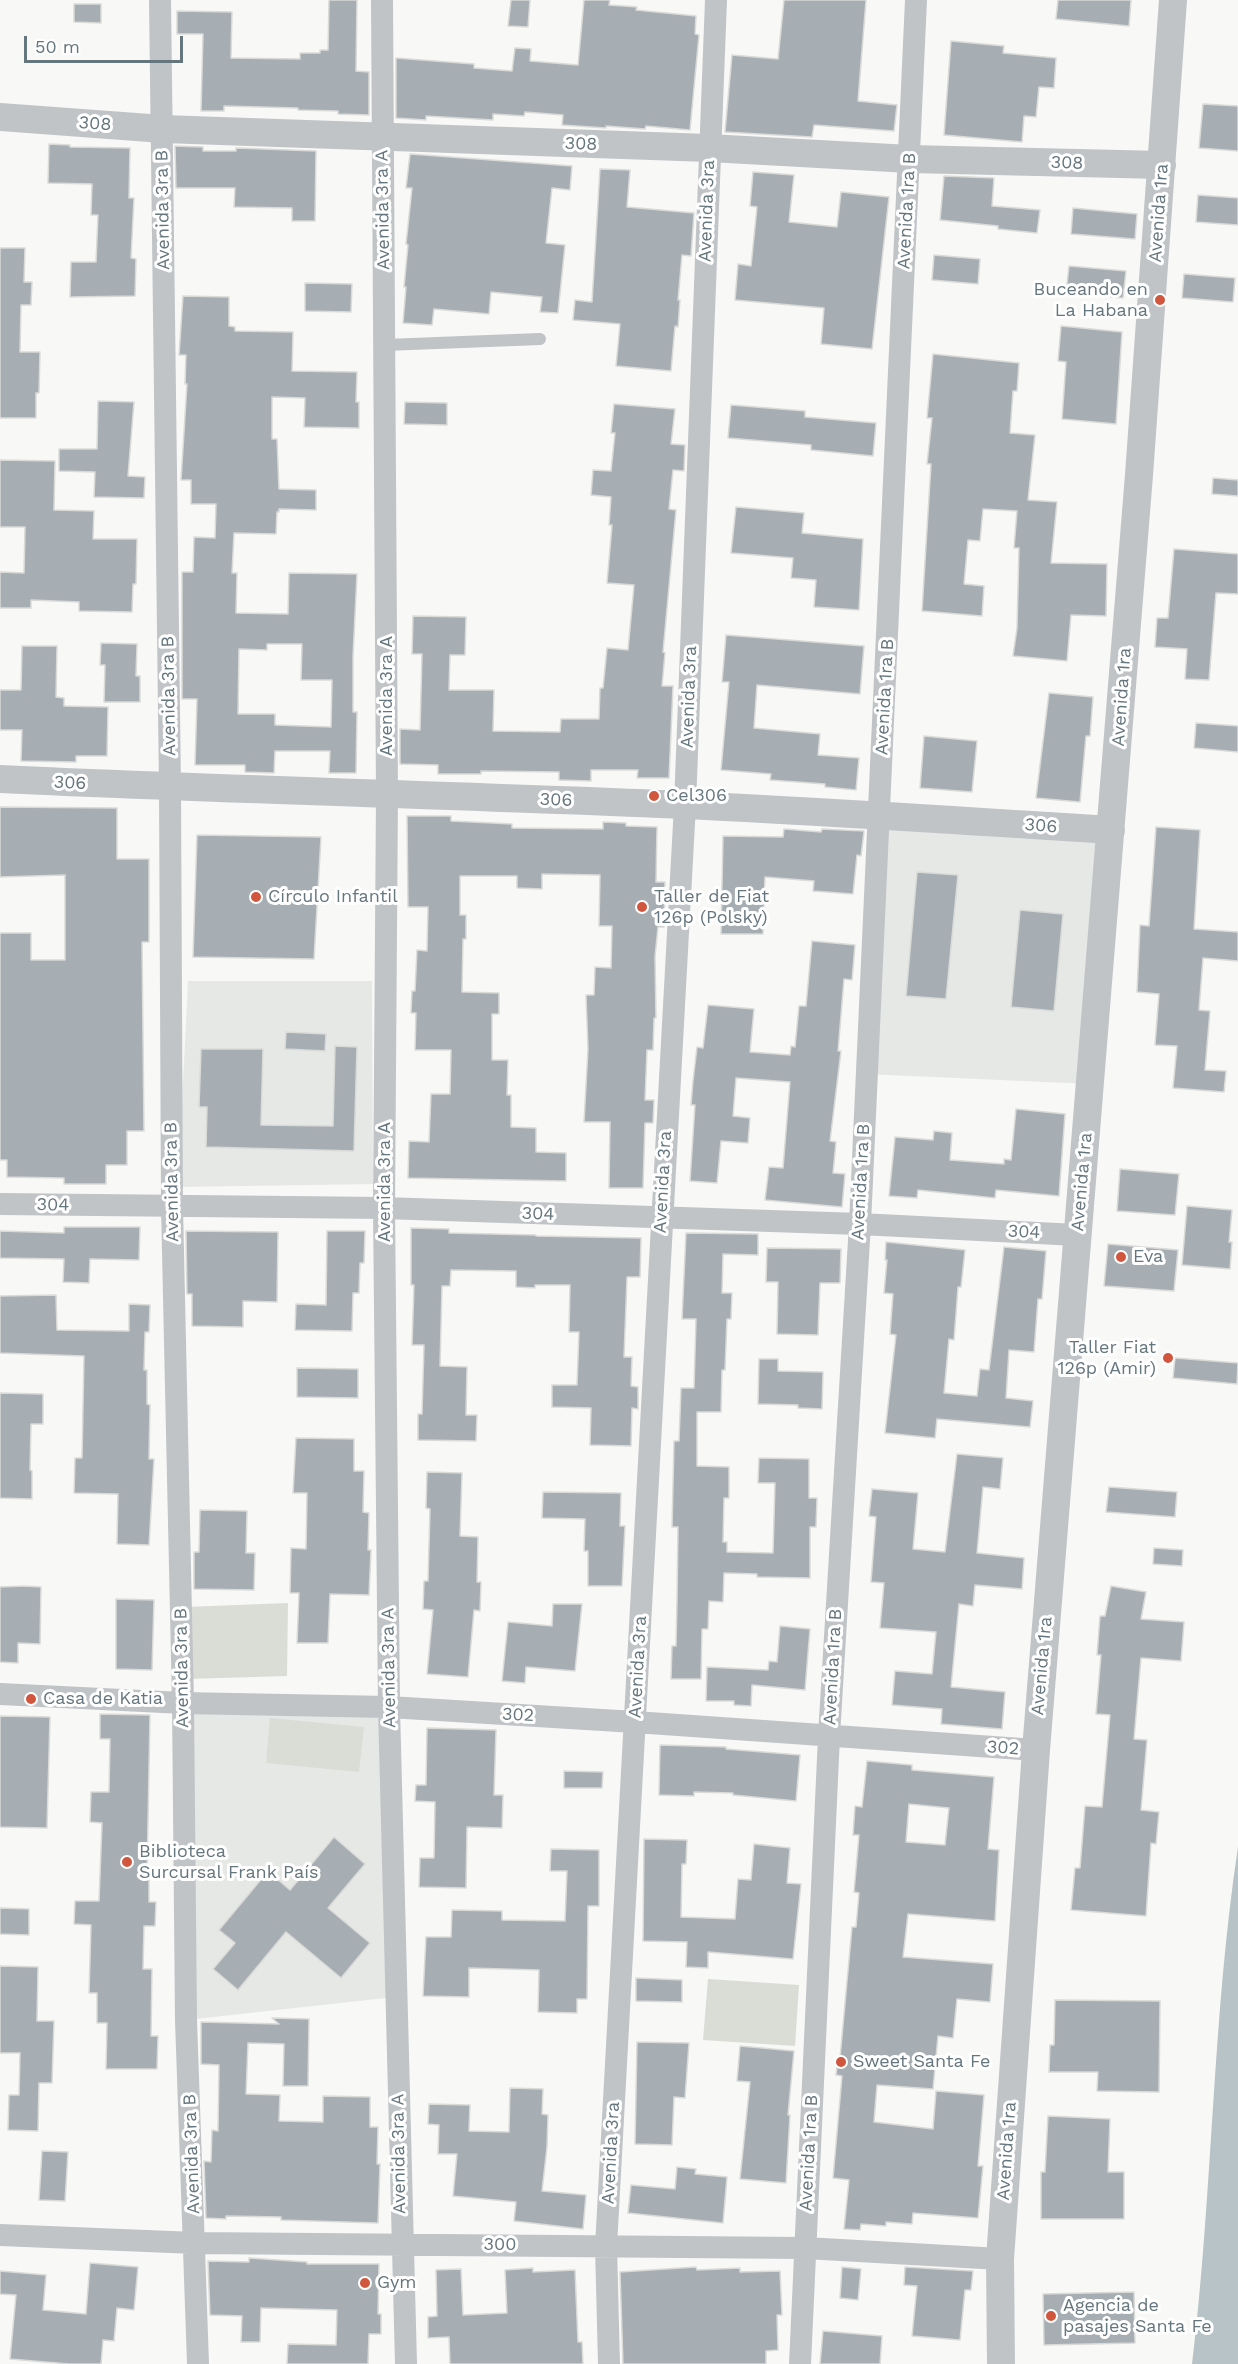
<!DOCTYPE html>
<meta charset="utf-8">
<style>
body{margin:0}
#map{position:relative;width:1238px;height:2364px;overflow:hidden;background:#f8f8f6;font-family:"Work Sans",sans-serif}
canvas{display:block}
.scale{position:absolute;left:24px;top:36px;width:159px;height:27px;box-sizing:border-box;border:3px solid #66767e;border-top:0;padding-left:8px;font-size:18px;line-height:21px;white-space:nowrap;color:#66767e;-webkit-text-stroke:4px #fff;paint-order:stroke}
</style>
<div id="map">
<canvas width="1238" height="2364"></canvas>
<div class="scale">50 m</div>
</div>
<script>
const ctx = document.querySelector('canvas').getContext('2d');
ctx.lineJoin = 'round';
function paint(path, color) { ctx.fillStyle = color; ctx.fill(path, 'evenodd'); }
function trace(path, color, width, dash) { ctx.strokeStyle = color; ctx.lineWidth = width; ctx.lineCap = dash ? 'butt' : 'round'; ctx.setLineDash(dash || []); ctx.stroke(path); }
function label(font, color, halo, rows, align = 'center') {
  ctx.font = font + ' "Work Sans",sans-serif'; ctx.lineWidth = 6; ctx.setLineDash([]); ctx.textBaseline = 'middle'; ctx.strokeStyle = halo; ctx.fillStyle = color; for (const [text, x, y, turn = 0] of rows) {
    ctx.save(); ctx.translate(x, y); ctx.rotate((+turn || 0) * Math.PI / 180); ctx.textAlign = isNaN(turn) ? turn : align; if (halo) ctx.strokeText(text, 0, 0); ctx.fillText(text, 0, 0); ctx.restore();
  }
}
paint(new Path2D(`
 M879 815 1111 830 1090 1084 866 1074Z
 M188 981H372L373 1184 178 1187Z
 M183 1703 389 1707 395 1997 186 2020Z`), '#e6e8e6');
paint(new Path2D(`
 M288 1603 287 1676 188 1679 186 1607Z
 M270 1718 364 1727 359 1772 266 1763Z
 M708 1979 799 1985 795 2046 703 2040Z`), '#d9ddd6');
paint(new Path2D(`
 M1238 1847V2364H1192C1213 2192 1212 2018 1238 1847Z`), '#b7c3c6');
const building = new Path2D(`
 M329 0H357L356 71 369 72V115L338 114V111L298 110V108L224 106V111H201L203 34H177V11L232 12 231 58 300 59V53H320V50H328Z
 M511 0H530L528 27 508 26Z
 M584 0H610L609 5 637 7 636 10 696 16 695 34 699 35 690 130 646 126 645 129 606 126V128L562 125 563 115 525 112 524 116 493 114V120L426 116V120L396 118V58L474 64V68L512 71 515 48 531 49 530 61 578 65Z
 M784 0H866L858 101 897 105 894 131 814 125 812 137 725 132 732 55 778 59Z
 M1058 0H1131L1129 26 1056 19Z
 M74 4H101V23L74 22Z
 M951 41 1004 46 1003 53 1056 58 1054 88 1039 87 1036 117 1024 116 1022 142 944 135Z
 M1203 104 1238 106V151L1199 148Z
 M49 144 70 145V147L130 148 129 198H134L131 258 136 259 135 296 70 297 71 262H96L98 215H91L92 184 48 183Z
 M175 146 203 147V151H236V148L316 151 315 221H292V208L234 207 235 188H176Z
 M410 154 572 166 570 190 552 188 546 243 565 245 558 313 540 312 542 297 491 292 489 314 434 309 432 325 403 323 406 287H404L408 245 406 244 412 188H406Z
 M600 169 630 170 627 207 694 213 691 256 682 255 678 300H680L678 327 675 326 671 371 616 366 620 324 573 320 575 300 592 302Z
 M753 172 794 175 789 222 837 227 841 192 889 197 872 349 821 344 824 308 735 300 738 264 751 266 757 207 750 206Z
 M944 176 994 178 992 206 1040 210 1037 233 998 229V226L940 220Z
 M1198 195 1238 198V225L1196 222Z
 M1073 208 1137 214 1135 239 1071 234Z
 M0 248H25L24 282H32L31 305H21L20 352H40L39 393H36V418H0Z
 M934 255 980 259 978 284 932 280Z
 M1069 266 1126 271 1123 298 1066 293Z
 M1184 274 1235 278 1233 302 1182 298Z
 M305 283 352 284 351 312 305 311Z
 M183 296 229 297V326L235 327V331L293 332 292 371 357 372 356 402H359V428L304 427 305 398 272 397V439H277L279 489 316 490V510L279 509V512H277L276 534 234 533 232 573H237L236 613 288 614 289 573 357 574 353 656V712H357L356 773H329L330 751H275L274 773 245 772V765H195L197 699H182V572H193L194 537 215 538 216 504H191V480H181L187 384H185L186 355H179ZM267 644H302L301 680H332L331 727 275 725V714H238L239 649 267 650Z
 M1061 326 1122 332 1116 424 1062 419 1066 362 1058 361Z
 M933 354 1019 363 1017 391H1013L1010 433 1035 435 1028 500 1057 502 1051 563 1107 564 1106 616 1071 615 1067 661 1013 656 1017 628 1019 548H1014L1017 511 983 509 980 541 968 540 964 584 984 586 982 616 922 611 931 464H927L932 418H927Z
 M98 401 134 402 128 476 145 477 144 498 94 497 95 472 59 471V449H97Z
 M405 402 447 403V425L404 424Z
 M614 404 675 409 671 444 685 445 684 471 673 470 669 509 676 510 663 652 665 653 662 686H673L669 778H637L638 770H591V781L559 780V772L481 771V774H438V765L400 764V729L420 730 422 654H412L413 616 466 617 465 655H450L449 690H494L493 731 560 732 561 719H599L600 688H603L607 648 628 650 634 585 607 583 612 525H609L611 497 591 495 593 470 611 471 615 433H611Z
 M731 405 805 411V417L876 423 873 456 811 450V445L728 438Z
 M0 460 55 461 54 510 94 511 93 539H137L136 584H133L132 612 79 611V602L31 600V608H0V572L24 573 25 527H0Z
 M1213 478 1238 480V496L1212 494Z
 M736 507 804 513 802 533 863 539 859 610 814 607 816 580 791 578 793 558 731 553Z
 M1174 549 1238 554V594L1216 593 1209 680 1185 679 1187 649 1155 647 1157 618H1168Z
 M726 635 864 646 860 694 757 685 754 728 820 734 818 755 859 758 856 790 825 787V784L770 780 771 774 721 770 729 682H722Z
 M101 643 137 644 136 676H140V702H104L105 665H100Z
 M22 646H57L56 697 64 698V706L108 707 107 756H76V762L21 761 22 730H0V690H21Z
 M1049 693 1093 697 1090 736H1086L1080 802 1036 798Z
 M1196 723 1238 726V752L1194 748Z
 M924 736 977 741 972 792 920 788Z
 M0 807 117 808V859H149V942H142L144 1131H127V1165H106V1184H64V1178L7 1177V1160H0V933H31V960H65V875L0 877Z
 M407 816H451V821L512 824V828L603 829V822L626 823V826L657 827 656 882H665L664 927H658L655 957 656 1018H654L653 1050H647L645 1100H654L653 1123H645L643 1188H609L610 1122H584L588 1049 586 995H594L595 967 611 968 612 926H599L600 875 542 874V889L517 888V876H460V915H466V939H463L462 992 499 993V1014H492V1060H508L507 1095H511V1127L536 1128V1152L566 1153V1181L408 1178 409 1141 429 1142 431 1094H450L451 1050H415L416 1013H411L412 991H415L417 950 427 951 428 907H408Z
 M1156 827 1200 830 1194 929 1238 932V961L1203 958 1199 1010 1210 1011 1205 1070 1226 1071 1224 1092 1173 1088 1177 1046 1155 1045 1159 994 1137 992 1140 925 1149 926Z
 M784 829 821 832 822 829 864 831 861 856 857 855 853 894 813 891 814 881 765 877 763 934H721L723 836 783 837Z
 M197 835 321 837 314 959 193 957Z
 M917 872 958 875 946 999 906 996Z
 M1020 910 1063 914 1054 1011 1011 1007Z
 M812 941 855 945 852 980 844 979 838 1051H841L830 1141 836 1142 833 1173 845 1174 842 1207 765 1200 769 1167 783 1168 790 1082 736 1078 733 1116 750 1118 748 1143 721 1141 717 1183 690 1181 695 1105H691L693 1081 697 1047 703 1048 708 1005 754 1009 750 1052 790 1055 791 1046 795 1047 799 1006H806Z
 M286 1032 326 1034 325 1051 285 1049Z
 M335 1046 357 1047 354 1151 206 1147 207 1107H199L201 1049H263L261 1125 333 1126Z
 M1016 1109 1065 1114 1059 1196 996 1190 995 1198 918 1190 917 1198 889 1196 895 1137 933 1140 934 1131 952 1133 950 1160 1004 1164V1159L1011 1160Z
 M1120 1169 1179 1174 1175 1215 1117 1211Z
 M1187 1206 1232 1210 1229 1242H1232L1230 1269 1182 1265Z
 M64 1227H140L139 1260 90 1259 89 1283 63 1282 64 1259 0 1258V1231L64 1233Z
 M411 1228 449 1229V1233L536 1235V1236L641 1238 640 1277H627L624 1357H632L631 1386 638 1387V1409L632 1408 631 1446 590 1445 591 1408 552 1407V1385H577L579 1332H569L570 1285H535V1288L516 1287V1271L451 1270 450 1286H442L440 1366 467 1367 466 1415H477L476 1441 418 1440V1414H422L424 1345H412L414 1285H411Z
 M186 1231 278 1232 277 1302 243 1301V1327L192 1326V1294H187Z
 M327 1231H365L364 1263H360L359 1293H353L352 1331 295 1330 296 1304 326 1305Z
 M686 1233 758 1234V1255L723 1254 722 1293H732L731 1319H727L725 1370H722L721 1412H697V1466L729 1467V1498H724L723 1542H727V1552L773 1553 775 1483H758L759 1458 809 1459V1498H817L816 1527H810V1578L757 1577V1574L724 1573 723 1602 709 1601 708 1629H702L701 1679H671L672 1646H676L677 1601 678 1527H672L674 1441H679L681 1388H694L696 1319H682Z
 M886 1242 965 1250 961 1287H958L954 1340 949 1339 944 1393 977 1396 980 1369 989 1370 1004 1247 1046 1251 1042 1299H1038L1034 1352 1009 1350 1006 1398 1033 1401 1030 1427 937 1419 935 1438 885 1433 896 1335 890 1334 893 1294 884 1293 887 1260H885Z
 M1108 1244 1178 1250 1174 1291 1104 1286Z
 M767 1248 841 1249 840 1283H820L818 1335 777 1334 778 1282H766Z
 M56 1295 57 1330 129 1331V1304L150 1305 149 1332H145L144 1370H147V1404L150 1405 149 1459H154L149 1545 117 1544 118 1494 74 1493 75 1458H82L84 1356 0 1353V1296Z
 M1175 1358 1238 1363 1237 1384 1173 1378Z
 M759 1359H778V1371L823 1372 822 1409 798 1408V1405L758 1404Z
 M297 1368 358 1369V1398L297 1397Z
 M0 1393 43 1394V1424H31L30 1470 32 1471V1499L0 1498Z
 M296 1438 354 1439V1471H364L363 1512 369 1513 368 1550H371L369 1595 330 1594 328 1643H297L299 1593H290L291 1548 306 1549 307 1493H293Z
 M957 1454 1003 1458 1000 1489 983 1487 977 1553 1024 1558 1022 1589 975 1585 973 1606 959 1604 951 1687 1005 1692 1002 1729 941 1724 942 1709 892 1705 895 1671 932 1674 936 1632 880 1628 884 1583 871 1582 876 1517 869 1516 872 1489 918 1493 913 1549 945 1552Z
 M427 1472 462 1473 460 1536 478 1537 477 1582H481L480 1611 474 1610 468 1677 427 1674 433 1610 423 1609 424 1581H428L430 1509 426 1508Z
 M1109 1487 1177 1492 1175 1517 1106 1512Z
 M543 1492 621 1493 620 1526H625L622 1586H588V1551H584L585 1519 542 1518Z
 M200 1510 247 1511 246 1553H255L254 1590 194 1589V1552H199Z
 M1154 1548 1183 1550 1182 1566 1153 1564Z
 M24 1586 41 1587 40 1644 18 1643V1663L0 1662V1587Z
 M1111 1586 1146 1592 1141 1619 1184 1622 1181 1661 1141 1658 1134 1739 1147 1740 1141 1810 1159 1812 1156 1844 1151 1843 1146 1916 1071 1910 1075 1868H1080L1085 1806 1102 1807 1110 1715 1096 1714 1101 1655H1097L1100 1616H1105Z
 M116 1599 154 1600 152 1670 116 1669Z
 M553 1604H582L575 1671 526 1667 525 1683 502 1681 508 1622 552 1626Z
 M780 1626 810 1629 805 1690 752 1685 751 1706 734 1705V1701H706L707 1667 768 1670 769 1661 777 1662Z
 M100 1714 150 1715 147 1874H149V1902H156L155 1926H144L143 1969H152L151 2036H158L157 2069H106L107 2023H97V1993H89L91 1925 74 1924 75 1901H99L102 1823 90 1822 91 1792H109L110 1739H100Z
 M0 1716 50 1717 47 1828 0 1827Z
 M427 1728 496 1730 494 1795H503L502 1828 467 1827 466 1888 419 1887 420 1858H434L435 1802 415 1801 416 1785H426Z
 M660 1745 726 1747V1749L800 1755 796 1801 733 1795V1793L694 1792V1796L659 1795Z
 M867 1761 912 1765V1770L994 1777 988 1849 999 1850 995 1921 908 1914 903 1957 993 1964 990 2002 957 1999 953 2038 938 2036 933 2089 877 2085 874 2122 933 2129 936 2091 984 2095 978 2166H983L978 2218 913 2213 912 2224 886 2222V2226L861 2224 860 2230 844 2229 849 2180 833 2178 842 2076 836 2075 838 2058H840L852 1927H856L859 1893 854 1892 859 1835H853L855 1806 862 1807ZM909 1804 949 1808 945 1845 906 1842Z
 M564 1771 603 1772 602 1788H564Z
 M334 1837 365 1864 328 1908 370 1943 341 1978 286 1932 238 1990 213 1969 235 1943 219 1930 268 1871 290 1890Z
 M644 1839 687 1840 686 1864H682L681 1917 735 1919 738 1879 751 1880 754 1844 790 1848 787 1883 801 1884 793 1959 708 1952V1968L686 1967 687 1942 643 1941Z
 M551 1849 599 1850V1906H588L587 1999H577V2013L538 2012 539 1970 469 1968V1997L423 1996 426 1937H451L452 1910 502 1911V1920L565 1921 567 1871H550Z
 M0 1908 29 1909V1935L0 1934Z
 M0 1966 38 1967 37 2021H54L52 2083H39L38 2131 8 2130 9 2095H19L20 2053H0Z
 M636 1978 682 1980V2002L636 2001Z
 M1055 2000 1160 2001 1159 2092 1097 2091 1098 2072H1049L1050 2045H1054Z
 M272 2018 309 2019 308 2086H283L284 2044 248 2043 246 2094 280 2095 279 2121 323 2122V2096L370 2097V2127H378L377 2164H380L378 2223 281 2220V2217L226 2216V2219L206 2218 204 2161 211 2162 212 2130 218 2131 219 2065 201 2064V2022L279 2024Z
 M637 2042 689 2043 685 2098 674 2097 672 2145 635 2144Z
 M740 2046 794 2051 788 2115H790L786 2183 740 2179 750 2082 737 2081Z
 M510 2088 543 2089 542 2114 548 2115 547 2147 542 2191 586 2195 583 2229 514 2221 516 2202 453 2196 457 2154H438L439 2125 428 2124 429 2104 470 2105 469 2131 509 2132Z
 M1048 2116 1110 2119 1108 2172H1124V2219H1041V2172H1045Z
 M42 2151 68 2152 65 2201 39 2200Z
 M677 2167 696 2169 695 2174 727 2177 723 2223 628 2213 631 2185 675 2189Z
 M249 2258 307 2262V2264H379L378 2314H381V2334H369L368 2364H287L288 2344 336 2345 337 2310 261 2308 260 2342H241L242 2316 210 2315 208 2261 249 2262Z
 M90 2263 138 2267 134 2310 117 2308 114 2341 103 2340 101 2364H69L10 2359 16 2295 0 2294V2271L46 2275 43 2310 86 2314Z
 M696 2267 697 2270 740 2268V2272L780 2271 782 2315H777L778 2350 766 2351V2364H623L620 2272Z
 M842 2267 861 2269 858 2300 840 2298Z
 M905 2267 973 2271 971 2290H965L960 2340 912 2336 917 2286 904 2285Z
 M533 2268V2272L575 2270 578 2342H582L583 2364H450L449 2337 428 2338V2317L437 2316 436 2270 461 2269 463 2315 507 2313 505 2270Z
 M1134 2292 1135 2343 1044 2345 1043 2294Z
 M823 2331 882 2336 880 2364H820Z`);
paint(building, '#a6aeb3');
trace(building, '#dadad9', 1.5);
trace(new Path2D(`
 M385 345 540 339`), '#c0c4c7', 12);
trace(new Path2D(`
 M160 0 170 787 172 1207 183 1703 186 2020 198 2364
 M382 0 387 794 384 1208 389 1707 406 2364
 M0 1204 384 1208 860 1224 1077 1235
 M0 1694 183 1703 389 1707 635 1722 1036 1750
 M0 2235 195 2243 805 2248 1000 2259
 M609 2364 606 2246 685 805 716 0
 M800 2364 829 1736 860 1224 916 0`), '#c0c4c7', 22);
trace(new Path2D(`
 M0 117 163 129 709 148 910 159 1162 165
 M0 779C229 790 458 795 687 805 829 812 970 821 1111 830
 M1001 2364 1000 2259 1036 1750 1139 475 1173 0`), '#c0c4c7', 28);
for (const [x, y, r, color] of [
 [1160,300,6,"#d1563e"],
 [654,796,6,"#d1563e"],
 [256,897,6,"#d1563e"],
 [642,907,6,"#d1563e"],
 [1121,1257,6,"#d1563e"],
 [1168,1358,6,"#d1563e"],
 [31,1699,6,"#d1563e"],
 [127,1862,6,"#d1563e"],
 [841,2062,6,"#d1563e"],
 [365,2283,6,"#d1563e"],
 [1051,2316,6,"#d1563e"]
]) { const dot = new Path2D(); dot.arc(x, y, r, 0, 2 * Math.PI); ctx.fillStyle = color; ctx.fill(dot); trace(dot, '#fff', 2); }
label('18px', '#66767e', '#fff', [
 ["308",95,124,4],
 ["308",581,144,2],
 ["308",1067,163,2],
 ["Avenida 3ra B",163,210,-91],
 ["Avenida 3ra A",383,210,-91],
 ["Avenida 3ra",707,211,-88],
 ["Avenida 1ra B",907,211,-87],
 ["Avenida 1ra",1159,213,-86],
 ["Avenida 3ra B",169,696,-91],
 ["Avenida 3ra A",387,696,-90],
 ["Avenida 3ra",689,697,-88],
 ["Avenida 1ra B",885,697,-87],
 ["Avenida 1ra",1122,697,-86],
 ["306",70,783,3],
 ["306",556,800,2],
 ["306",1041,826,4],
 ["Avenida 3ra B",172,1182,-91],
 ["Avenida 3ra A",385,1182,-90],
 ["Avenida 3ra",663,1182,-87],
 ["Avenida 1ra B",861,1182,-87],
 ["Avenida 1ra",1082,1182,-85],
 ["304",53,1205,1],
 ["304",538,1214,2],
 ["304",1024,1232,3],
 ["Avenida 1ra",1042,1666,-85],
 ["Avenida 3ra",638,1667,-87],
 ["Avenida 1ra B",833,1667,-87],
 ["Avenida 3ra B",182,1668,-91],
 ["Avenida 3ra A",389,1668,-91],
 ["302",518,1715,3],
 ["302",1003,1748,4],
 ["Avenida 1ra",1007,2151,-86],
 ["Avenida 3ra",611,2153,-87],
 ["Avenida 1ra B",809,2153,-87],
 ["Avenida 3ra B",192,2154,-92],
 ["Avenida 3ra A",399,2154,-91],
 ["300",500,2245]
]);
label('18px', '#66767e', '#fff', [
 ["Buceando en",1148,290,"right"],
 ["La Habana",1148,311,"right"],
 ["Cel306",666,796],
 ["Círculo Infantil",268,897],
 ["Taller de Fiat",654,897],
 ["126p (Polsky)",654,918],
 ["Eva",1133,1257],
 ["Taller Fiat",1156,1348,"right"],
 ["126p (Amir)",1156,1369,"right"],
 ["Casa de Katia",43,1699],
 ["Biblioteca",139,1852],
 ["Surcursal Frank País",139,1873],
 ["Sweet Santa Fe",853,2062],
 ["Gym",377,2283],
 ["Agencia de",1063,2306],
 ["pasajes Santa Fe",1063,2327]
], 'left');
</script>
